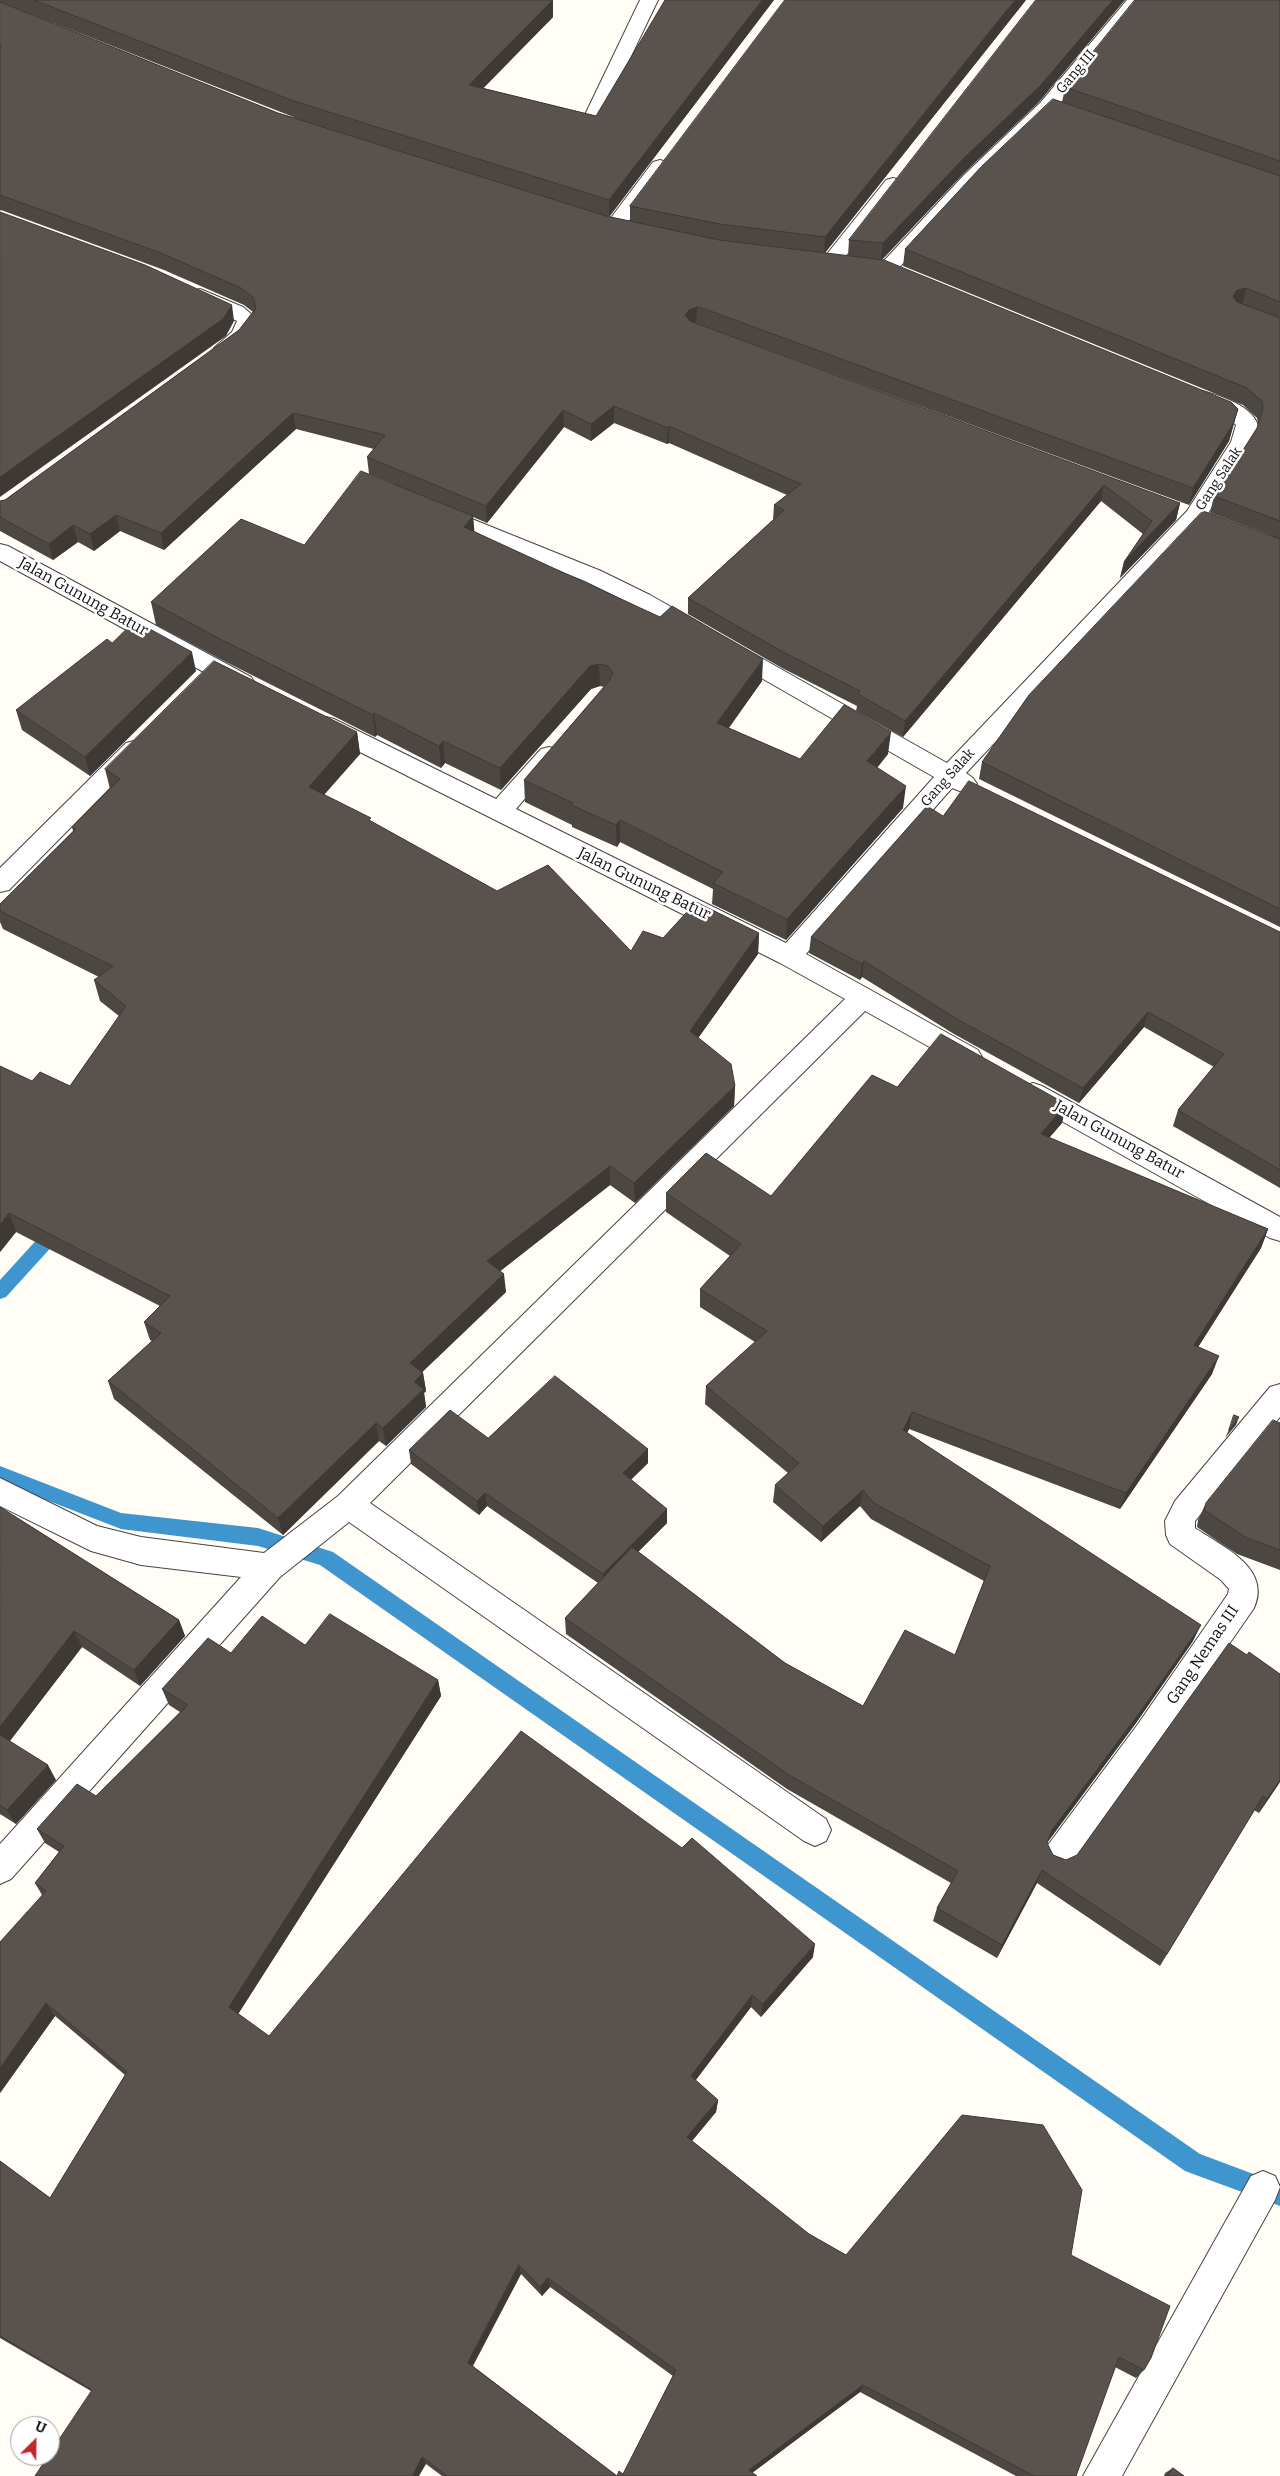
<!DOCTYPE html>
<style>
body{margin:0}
#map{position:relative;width:1280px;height:2476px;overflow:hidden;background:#fffdf5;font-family:Bitter,serif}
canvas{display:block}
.north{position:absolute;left:10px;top:2416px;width:50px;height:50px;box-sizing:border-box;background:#fff;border:1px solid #a0a0a0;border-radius:50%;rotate:23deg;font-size:14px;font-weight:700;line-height:20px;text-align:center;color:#111}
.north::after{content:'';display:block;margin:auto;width:18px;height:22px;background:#c4262e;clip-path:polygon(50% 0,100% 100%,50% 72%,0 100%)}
</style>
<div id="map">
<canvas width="1280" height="2476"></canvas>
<div class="north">U</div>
</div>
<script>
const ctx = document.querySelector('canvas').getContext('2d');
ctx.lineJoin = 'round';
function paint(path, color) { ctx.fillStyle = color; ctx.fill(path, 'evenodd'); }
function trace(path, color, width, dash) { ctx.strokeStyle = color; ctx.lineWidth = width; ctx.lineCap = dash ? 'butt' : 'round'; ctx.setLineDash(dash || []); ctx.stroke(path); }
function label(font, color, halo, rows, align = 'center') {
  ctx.font = font + ' Bitter,serif'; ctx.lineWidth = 5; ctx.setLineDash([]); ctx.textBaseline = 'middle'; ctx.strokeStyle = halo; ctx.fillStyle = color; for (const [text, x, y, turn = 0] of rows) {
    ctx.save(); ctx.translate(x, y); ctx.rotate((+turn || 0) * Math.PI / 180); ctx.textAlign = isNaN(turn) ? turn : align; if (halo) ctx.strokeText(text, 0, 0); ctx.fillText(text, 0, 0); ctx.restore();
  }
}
paint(new Path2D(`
 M47 1218 53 1220 59 1237 56 1242 6 1297 0 1299V1280L41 1235 38 1225 41 1220Z
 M0 1466 121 1513 258 1528 333 1552 1200 2154 1280 2184V2206L1185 2171 320 1565 258 1546 121 1529 0 1482Z`), '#3f96cf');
const minor = new Path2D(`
 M640 0H658L600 121 598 125H584L582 121Z
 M1127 0H1145L1054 111 978 183 894 273 887 275 880 273 877 269 880 265 964 175 1040 103Z
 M660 160 667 162 670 166 667 170 621 231H607L604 227 607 223 653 162Z
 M893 178 900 180 903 184 900 188 837 267 830 269 823 267 820 263 823 259 886 180Z
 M200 289 243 307 257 319C255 337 236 357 217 353L214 348 232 332 237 321 193 299 190 295 193 291Z
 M1202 391C1221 396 1251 405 1258 425L1253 442 1203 521 966 773 973 778 977 784 973 790 965 793 952 788 806 954 978 1050 982 1057 978 1064 969 1067 960 1064 865 1011 370 1503 826 1819 831 1830 826 1841 815 1846 804 1841 349 1522 280 1577 11 1879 0 1884V1844L241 1577 141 1565 91 1551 0 1506V1478L97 1526 141 1537 264 1553 338 1496 845 999 780 963 318 731 314 725 318 719 326 717 334 719 496 799 541 749 549 747 557 749 561 755 557 761 516 809 786 943 934 777 634 605 585 581 431 519 428 514 431 509 439 507 447 509 601 571 650 595 947 763 1187 511 1231 442 1236 425 1228 417 1195 403 1192 398 1195 393Z
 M0 544 8 546 251 677 255 683 251 689 243 691 235 689 0 561Z
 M134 741 142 743 146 749 142 755 9 890 0 892V868L126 743Z
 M1033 1083 1042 1086 1280 1217V1241L1270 1238 1024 1100 1020 1093 1024 1086Z
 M1280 1384V1417L1195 1521V1528C1223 1547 1272 1568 1254 1608L1160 1744 1070 1867 1059 1872 1048 1867 1043 1856 1048 1845 1138 1724 1228 1594 1229 1589 1221 1580 1170 1544 1166 1535 1165 1521 1175 1501 1270 1387Z
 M1263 2171 1275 2176 1280 2187 1275 2200 1122 2476H1083L1251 2176Z`);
trace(minor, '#444', 2);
paint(minor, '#fff');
paint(new Path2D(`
 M0 0H553V17L483 88 596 116 774 0 609 217 630 221V206L1026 0 825 253 848 256 849 240 1039 102 963 174 882 260 1238 409 1229 441 1189 505 703 326 1180 503 1176 520 1120 578 1124 562 1143 534 1101 501 903 737 856 711 857 706 782 668 688 614V598L773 520 774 505 787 495 669 443 667 444 614 423 591 441 564 427 487 523 473 517 474 531 762 681 729 728 800 759 888 754 877 768 903 808 786 940 712 904 713 889 620 842 617 847 572 827V825L525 802 524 780 604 687 600 686 591 689 501 790 445 763 441 768 377 735 375 737 224 661 156 625 151 602 304 545 394 484 369 474 367 457 374 449 296 429 164 550 120 531 94 551 78 542 53 560 0 531V501L5 500 239 330 253 312 244 305 164 270 1 210 0 211ZM23 11 296 118 278 113Z
 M1280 0V927L979 779 982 762 1270 535 1210 513 1214 496 1257 428 1258 423 1257 418 1243 405 903 266 905 249 1062 103 1065 87Z
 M112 643 196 671 90 776 22 730 16 710Z
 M357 732 360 754 324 795 371 822 497 891 631 951 663 938 759 933 758 954 698 1038 735 1086 734 1106 635 1203 610 1185 500 1271 506 1292 422 1372 423 1373 426 1391 424 1393 426 1407 386 1446 379 1441 283 1535 114 1399 108 1381 152 1341 150 1340 144 1322 160 1306 16 1232 0 1252 32 1081 70 1086 119 1016 100 1001 94 980 99 977 3 929 0 922V904L73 831 72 827 110 789 105 769Z
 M943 816 1280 932V1188L1173 1126 1178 1110 1214 1067 1144 1027 1079 1103 954 1034 862 977 860 980 809 953 811 937Z
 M897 1087 1066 1104 1062 1123 1049 1138 1268 1229 1261 1248 1198 1347 1212 1374 1120 1509 909 1429 907 1433 1193 1641 1136 1723 1047 1843 1053 1855 1066 1860 1280 1782 1259 1813 1254 1810 1160 1966 1037 1883 997 1958 933 1921 937 1908 951 1883 787 1789 566 1634 565 1618 598 1583 487 1506 479 1515 411 1464 409 1450 488 1438 648 1449V1463L631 1480 667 1509V1523L638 1552 785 1663 863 1706 955 1655 984 1581 871 1519 860 1506 821 1542 773 1502 775 1485 788 1473 705 1404 706 1386 755 1342 700 1307V1289L730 1256 666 1212V1193L771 1196Z
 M1280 1423V1570L1237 1554 1197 1527 1198 1520 1206 1503Z
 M0 1507 179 1620 185 1636 140 1686 82 1647 10 1741 56 1780 16 1824 0 1814Z
 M305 1645 438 1680 441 1696 238 2014 269 2036 813 1957 761 2017 751 2007 695 2080 718 2100 716 2112 692 2141 809 2234 846 2255H1071L1144 2370 1136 2378 1115 2367 1076 2476H1016L860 2392 752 2473 757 2476H442L426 2464 91 2391 0 2338V2161L50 2198 125 2075 55 2016 0 2093 42 1895 35 1883 59 1852 45 1843 37 1829 96 1796 180 1712 169 1705 162 1689 231 1653ZM521 2274 542 2296 550 2287 673 2376 623 2474 617 2476 473 2366Z
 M1173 2468 1184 2476H1164L1165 2473Z`), '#4d4742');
paint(new Path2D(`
 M553 0V17L470 102 469 85Z
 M762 0H774L609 217V200Z
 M1015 0H1026L824 254 825 237Z
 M1113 0H1125L1039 102 963 174 881 260 883 243Z
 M1246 288 1242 305 1233 307V296L1237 290Z
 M232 305 234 321 226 336 0 497V477Z
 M697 307 696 324 688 327 685 315 689 310Z
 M614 406V423L591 441V424Z
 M1238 409 1229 441 1189 505 1193 488Z
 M563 410 564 427 487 523 486 506Z
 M293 413 296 429 164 550 161 533Z
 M669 426V443L667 444 668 428Z
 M1104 485 1101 501 903 737 905 721Z
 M1180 503 1176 520 1120 578 1124 562Z
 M116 515 120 531 94 551 90 534Z
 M473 516 475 538 464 527Z
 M73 525 78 542 53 560 49 544Z
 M192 652 196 671 90 776 85 757Z
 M763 659 762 681 716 745 717 723Z
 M599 664 600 686 591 689 501 790 500 768 590 666Z
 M374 713 377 735 375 737 373 715Z
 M357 732 360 754 312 808 309 787Z
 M891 732 888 754 864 783 867 761Z
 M443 741 445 763 441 768 439 746Z
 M906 786 903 808 786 940 787 919Z
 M620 820V842L617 847 616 825Z
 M759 933 758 954 689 1051 690 1031Z
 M864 961 862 977 860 980 862 964Z
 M1148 1012 1144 1027 1079 1103 1083 1088Z
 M735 1086 734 1106 635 1203 634 1183Z
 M1066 1104 1062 1123 1036 1153 1041 1134Z
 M610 1166V1185L489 1280 487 1261Z
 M9 1213 16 1232 0 1252V1224Z
 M1268 1229 1261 1248 1188 1363 1194 1345Z
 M504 1274 506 1292 413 1381 410 1363Z
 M1219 1356 1212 1374 1120 1509 1126 1493Z
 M423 1373 426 1391 424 1393 426 1407 386 1446 383 1428 414 1382Z
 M912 1412 909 1429 900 1447 903 1430Z
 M1239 1417 1236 1425 1225 1438 1229 1430Z
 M376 1423 379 1441 283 1535 278 1518Z
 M648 1449V1463L623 1487V1473Z
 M863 1490 860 1506 821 1542 823 1526Z
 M485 1493 487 1506 479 1515 477 1501Z
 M667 1509V1523L603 1587V1574Z
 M179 1620 185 1636 140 1686 134 1670Z
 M1201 1625 1193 1641 1136 1723 1046 1844 1052 1830Z
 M74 1631 82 1647 5 1747 0 1739V1727Z
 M438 1680 441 1696 235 2019 229 2007Z
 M48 1765 56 1780 16 1824 7 1810Z
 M1280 1780V1782L1259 1813 1267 1799Z
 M1042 1870 1037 1883 997 1958 1002 1945Z
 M815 1944 813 1957 761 2017 763 2004Z
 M752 1995 751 2007 690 2088 691 2076Z
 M46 2003 55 2016 0 2093V2068Z
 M718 2100 716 2112 686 2148 687 2137Z
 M519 2265 521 2274 470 2370 468 2363Z
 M548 2278 550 2287 542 2296 540 2287Z
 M863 2385 860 2392 748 2476 749 2470Z
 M422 2457 426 2464 419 2476H412Z`), '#3f3936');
const building = new Path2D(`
 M34 0H553L469 85 596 116 665 0H762L609 200 294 101Z
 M785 0H1015L825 237 720 224 630 206Z
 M1036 0H1113L1041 85 965 157 883 243 849 240Z
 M1135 0H1280V161L1065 87Z
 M0 2 278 113 606 216 719 240 884 260 1231 402 1238 409 1233 424 1193 488 705 309 697 307 689 310 685 315 690 321 1180 503 1124 562 1152 521 1104 485 905 721 858 694 860 691 783 652 688 598 784 510 774 505 801 484 669 426 668 428 614 406 591 424 563 410 486 506 367 457 385 435 293 413 161 533 116 515 90 534 73 525 49 544 0 517V501L5 500 239 330 256 308 253 297 241 288 161 253 0 195V47L2 46H0Z
 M1053 99 1280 176V302L1246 288 1237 290 1233 296 1237 302 1280 318V521L1214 496 1257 428 1263 408 1262 401 1247 388 905 249 981 167Z
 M0 212 145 265 232 305 223 319 0 477Z
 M361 471 473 516 464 527 660 617 672 606 763 659 717 723 800 759 844 705 891 732 867 761 906 786 787 919 713 883 723 872 620 820 616 825 571 805 573 803 524 780 609 681 613 673 608 666 599 664 590 666 500 768 443 741 439 746 374 713 373 715 220 639 151 602 241 519 304 545Z
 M1203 511 1280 539V909L982 762 1029 695Z
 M135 621 192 652 85 757 16 710 107 639 112 643Z
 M214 661 357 732 309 787 371 818 369 820 497 891 548 865 631 951 643 931 663 938 696 902 759 933 690 1031 731 1064 735 1086 634 1183 610 1166 487 1261 504 1274 410 1363 423 1373 414 1382 424 1389 383 1428 376 1423 278 1518 108 1381 161 1333 144 1322 170 1296 9 1213 0 1224V1066L32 1081 40 1072 70 1086 126 1006 94 980 113 966 0 911V904L76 829 72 827 120 779 105 769Z
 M969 781 1280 932V1170L1178 1110 1224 1054 1148 1012 1083 1088 957 1019 864 961 862 964 811 937 927 806 943 816Z
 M941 1034 1066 1104 1041 1134 1268 1229 1194 1345 1219 1356 1126 1493 912 1412 903 1430 1201 1625 1143 1708 1052 1830 1047 1843 1053 1855 1066 1860 1077 1855 1229 1643 1247 1655 1249 1652 1280 1674V1780L1267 1799 1263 1796 1167 1954 1042 1870 1002 1945 937 1908 958 1871 789 1775 565 1618 632 1547 785 1663 863 1706 905 1630 955 1655 990 1566 874 1503 863 1490 823 1526 775 1485 799 1463 706 1386 767 1331 700 1289 741 1244 666 1193 706 1153 771 1196 872 1075 897 1087Z
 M555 1376 648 1449 623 1473 667 1509 603 1574 485 1493 477 1501 409 1450 450 1410 488 1438Z
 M1234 1415 1239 1417 1229 1430Z
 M1273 1420 1280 1423V1550L1245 1537 1204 1510 1206 1503Z
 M0 1507 179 1620 134 1670 74 1631 0 1727Z
 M330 1614 438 1680 229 2007 269 2036 521 1731 682 1848 692 1838 815 1944 763 2004 752 1995 691 2076 718 2100 687 2137 809 2234 846 2255 962 2115 1043 2125 1082 2190 1071 2255 1170 2306 1151 2358 1144 2370 1119 2357 1076 2476H1034L863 2385 749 2470 757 2476H447L422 2457 412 2476H35L48 2456H50V2453L92 2390 0 2336V2161L50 2198 127 2072 46 2003 0 2068V1942L46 1891 35 1883 64 1846 37 1829 77 1784 96 1796 188 1705 162 1689 208 1638 231 1653 262 1616 305 1645ZM519 2265 540 2287 548 2278 676 2370 623 2474 619 2471 617 2476 468 2363Z
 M0 1735 48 1765 7 1810 0 1805Z
 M1173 2468 1184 2476H1168Z`);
paint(building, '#5a524d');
trace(building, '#3f3936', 1);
label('14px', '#111', '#fff', [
 ["Gang III",1076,72,-50],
 ["Gang Salak",1219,479,-57],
 ["Gang Salak",948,778,-48]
]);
label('16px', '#111', '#fff', [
 ["Jalan Gunung Batur",83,597,29],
 ["Jalan Gunung Batur",644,884,26],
 ["Jalan Gunung Batur",1119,1140,29],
 ["Gang Nemas III",1203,1655,-56]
]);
</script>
